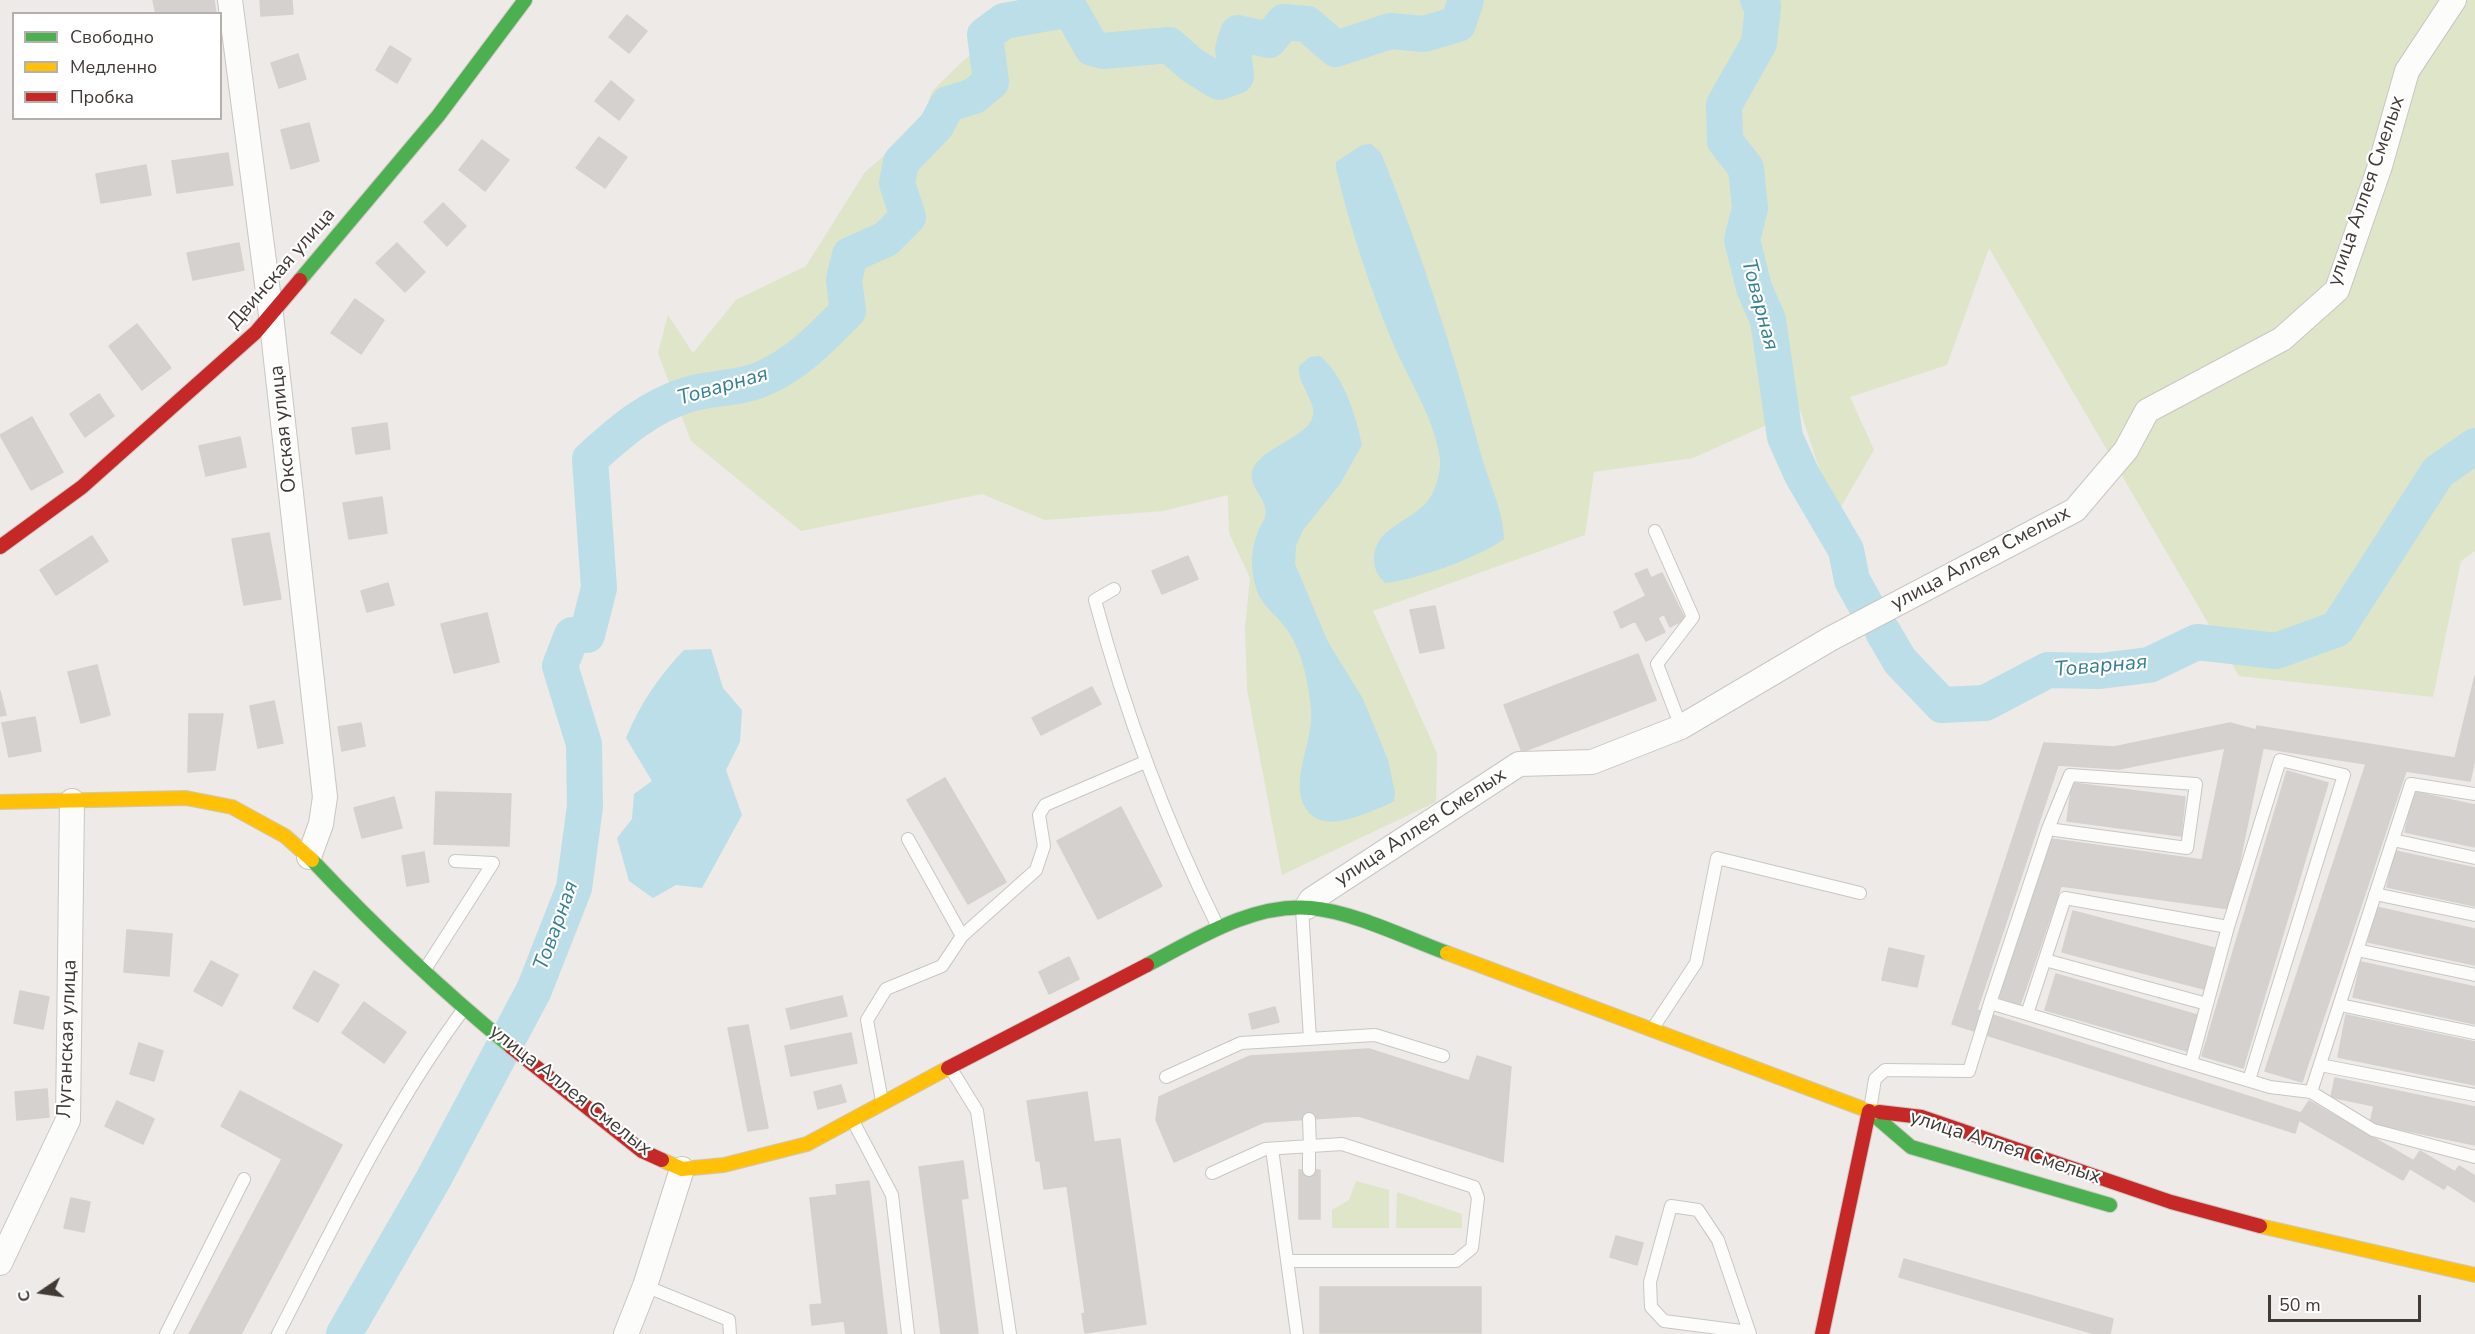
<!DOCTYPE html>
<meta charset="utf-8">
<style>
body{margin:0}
#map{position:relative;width:2475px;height:1334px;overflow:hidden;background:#edeae7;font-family:"Nunito Sans",sans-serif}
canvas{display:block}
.legend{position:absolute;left:12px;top:12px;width:210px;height:108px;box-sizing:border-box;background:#fff;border:2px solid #b3b0ae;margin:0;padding:8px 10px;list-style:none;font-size:18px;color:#413a35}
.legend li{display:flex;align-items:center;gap:12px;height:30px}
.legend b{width:30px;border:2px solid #b3b0ae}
.north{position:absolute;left:12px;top:1262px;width:60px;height:60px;-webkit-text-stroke:4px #fff;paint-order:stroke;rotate:257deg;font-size:16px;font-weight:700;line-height:24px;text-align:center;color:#413a35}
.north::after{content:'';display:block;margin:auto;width:21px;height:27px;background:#413a35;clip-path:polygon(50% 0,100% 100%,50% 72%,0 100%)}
.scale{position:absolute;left:2268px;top:1295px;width:153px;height:27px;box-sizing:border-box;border:3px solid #413a35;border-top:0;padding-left:8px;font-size:18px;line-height:21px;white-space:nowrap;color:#413a35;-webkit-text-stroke:4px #fff;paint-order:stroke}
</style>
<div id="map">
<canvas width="2475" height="1334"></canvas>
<ul class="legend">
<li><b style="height:8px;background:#4caf50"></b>Свободно</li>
<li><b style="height:8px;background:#ffc107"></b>Медленно</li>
<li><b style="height:8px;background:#c62828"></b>Пробка</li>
</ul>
<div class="north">С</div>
<div class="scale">50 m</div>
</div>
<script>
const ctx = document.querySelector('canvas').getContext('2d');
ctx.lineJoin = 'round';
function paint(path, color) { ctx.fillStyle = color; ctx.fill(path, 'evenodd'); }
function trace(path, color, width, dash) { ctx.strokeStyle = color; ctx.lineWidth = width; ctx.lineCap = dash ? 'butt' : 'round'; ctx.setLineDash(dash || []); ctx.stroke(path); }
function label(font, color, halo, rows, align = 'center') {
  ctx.font = font + ' "Nunito Sans",sans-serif'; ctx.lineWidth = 4.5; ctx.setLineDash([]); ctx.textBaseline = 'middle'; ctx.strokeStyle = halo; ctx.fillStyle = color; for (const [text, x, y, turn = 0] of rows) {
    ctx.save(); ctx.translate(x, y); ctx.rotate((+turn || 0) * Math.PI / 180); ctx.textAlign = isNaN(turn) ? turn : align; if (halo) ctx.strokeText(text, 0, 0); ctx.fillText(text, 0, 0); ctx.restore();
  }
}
paint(new Path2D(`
 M1062 0H2475V551L2461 561 2433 697 2239 676 1989 248 1947 365 1850 397 1874 450 1835 517 1800 410 1693 458 1594 472 1585 535 1373 611 1437 753 1436 802 1282 875 1247 689 1245 627 1250 578 1229 533 1228 495 1163 511 1045 520 982 494 801 531 691 441 658 353 668 315 693 353 736 300 806 266 865 172 921 125 932 91 963 61 1008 26Z
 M1356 1181 1389 1190V1228H1332V1210L1349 1200Z
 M1397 1192 1462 1214V1228H1396Z`), '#dfe5c9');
paint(new Path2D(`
 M1371 144 1381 153C1421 251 1453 350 1480 451 1488 481 1503 508 1504 539 1480 557 1416 580 1385 583 1378 576 1374 569 1374 559 1374 528 1410 522 1427 502 1436 491 1441 472 1440 459 1435 419 1408 379 1392 341 1369 285 1350 228 1336 168V162L1362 145Z
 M1320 356C1343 374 1356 416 1362 445L1340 484 1303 530 1296 546 1295 564 1328 642 1363 699 1388 760 1395 793 1394 801 1387 805C1365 813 1325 835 1307 810 1287 783 1315 741 1311 708 1308 681 1302 649 1285 627 1276 615 1262 605 1257 591 1250 569 1250 550 1259 529 1261 525 1264 521 1265 517 1269 502 1254 492 1252 479 1248 452 1299 442 1311 421 1321 404 1296 385 1299 366L1310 357Z
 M711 649 723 688 742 710 740 742 726 770 742 815 702 888 676 885 653 898 629 881 617 838 632 819 634 794 652 781 626 738C640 704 659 676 684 650Z`), '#bbdee8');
trace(new Path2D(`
 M1758 0 1763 6 1759 43 1724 105 1725 141 1746 168 1750 208 1742 240 1754 288 1768 320 1785 437 1802 475 1846 550 1852 580 1868 609
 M1883 632 1900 661 1942 705 1985 703 2048 670 2100 671 2149 665 2197 642 2276 651 2337 629 2438 472 2475 446
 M344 1334 434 1178 534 990 574 888 585 806 584 744 560 666 572 635H587L599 588 590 459C621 431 649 406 690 394 714 387 743 389 766 377 799 362 823 336 848 311L844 280 850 255 886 239 908 217 897 183 901 162 936 126 948 104 974 96 991 82 985 35 1004 21 1070 9 1092 48 1103 51 1169 45 1192 65 1219 82 1236 76 1233 49 1238 33 1269 40 1284 22 1307 24 1336 49 1390 31 1424 34 1458 24 1466 0`), '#bbdee8', 36);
const building = new Path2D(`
 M153 0H214L216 14H156Z
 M260 0H292L293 14 261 16Z
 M627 15 647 31 629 53 609 37Z
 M390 46 411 59 397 83 376 70Z
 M298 54 306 79 279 88 271 63Z
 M611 81 634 100 619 120 595 101Z
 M309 123 319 161 291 169 281 130Z
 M599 137 627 157 605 188 576 168Z
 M482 140 509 160 485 191 459 170Z
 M228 153 233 185 177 193 172 161Z
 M146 165 151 195 101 203 96 174Z
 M443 203 466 226 447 246 424 222Z
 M239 243 244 270 193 280 187 253Z
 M397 243 425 272 405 292 376 263Z
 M355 299 384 320 361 354 331 333Z
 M137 324 171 368 142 390 109 346Z
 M99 394 114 416 85 437 70 414Z
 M32 417 63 472 31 490 0 435Z
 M387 423 390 449 356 454 352 428Z
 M240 437 246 467 206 476 199 446Z
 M382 497 387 533 349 539 343 503Z
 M269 533 281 599 244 605 232 539Z
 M92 536 108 561 56 595 40 570Z
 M1188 556 1198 579 1162 594 1152 571Z
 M1647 569 1651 578 1662 573 1685 619 1670 627 1664 614 1658 618 1665 632 1646 641 1635 621 1621 628 1614 612 1646 596 1635 574Z
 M388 583 394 605 367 612 361 591Z
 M1435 606 1444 648 1420 653 1410 610Z
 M487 613 499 662 454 673 441 624Z
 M1638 654 1656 700 1522 752 1504 705Z
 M97 665 110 715 81 723 68 672Z
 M2475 676V759L2470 781 2406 771 2302 1082 2265 1071 2366 764 2263 748 2230 909 2061 886 2020 1005 1998 997 2052 839 2202 860 2225 748 2119 769 2058 765 1977 1010 2301 1113 2309 1101 2414 1161 2403 1180 2299 1120 2295 1133 1952 1024 2044 743 2114 747 2230 723 2256 730 2257 726 2455 758Z
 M1092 687 1101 704 1041 735 1032 718Z
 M0 691 6 715 0 716Z
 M274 701 283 743 258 748 250 706Z
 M189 714H223L215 770 188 772Z
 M35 717 41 751 9 757 2 723Z
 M361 723 365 746 342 751 338 727Z
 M2287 771 2328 783 2243 1068 2202 1056Z
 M945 778 1006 882 968 904 907 800Z
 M2072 783 2185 797 2181 836 2067 821Z
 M436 792 511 794 509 846 434 844Z
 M2414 792 2475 805V847L2405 832Z
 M394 797 402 828 362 838 354 808Z
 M1121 807 1162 886 1098 919 1057 841Z
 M2395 851 2475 868V906L2387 887Z
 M424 852 429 882 407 886 402 856Z
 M2376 907 2475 929V965L2368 942Z
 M2073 911 2214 948 2204 989 2062 952Z
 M127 930 172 934 169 976 124 972Z
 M1889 948 1924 956 1917 987 1882 980Z
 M1069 957 1079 979 1049 994 1039 972Z
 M211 961 238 975 222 1006 194 991Z
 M2361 962 2475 987V1024L2353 997Z
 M314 971 339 985 318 1022 293 1008Z
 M2056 974 2197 1015 2187 1051 2045 1010Z
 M20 991 49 997 43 1029 14 1023Z
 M842 996 847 1016 791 1029 786 1009Z
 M364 1002 406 1032 384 1063 342 1033Z
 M1275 1007 1279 1022 1252 1029 1249 1014Z
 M2346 1015 2475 1042V1085L2338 1057Z
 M748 1025 768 1128 748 1131 728 1028Z
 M851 1033 857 1063 791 1076 785 1046Z
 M139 1043 163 1051 154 1081 130 1074Z
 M1369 1049 1469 1081 1477 1056 1511 1067 1503 1162 1359 1116 1264 1122 1174 1162 1156 1120 1159 1097 1250 1056Z
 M2335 1078 2475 1107V1145L2370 1123 2374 1106 2331 1097Z
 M841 1085 846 1102 818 1109 814 1092Z
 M47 1089 49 1117 17 1120 15 1092Z
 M240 1091 342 1145 241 1334H189L282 1159 221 1126Z
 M1087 1092 1094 1142 1120 1139 1146 1324 1085 1333 1082 1314 1085 1313 1067 1186 1044 1189 1040 1161H1036L1027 1101Z
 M117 1101 154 1119 143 1144 105 1126Z
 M2420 1151 2455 1172 2444 1189 2409 1168Z
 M963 1161 968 1198 961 1199 978 1333 941 1334 919 1167Z
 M2459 1166 2475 1176V1202L2447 1184Z
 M1299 1170H1320V1219H1299Z
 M869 1181 887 1334H846L844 1321 812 1325 810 1305 822 1304 810 1198 837 1195 836 1185Z
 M71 1198 90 1202 84 1232 64 1228Z
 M1616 1236 1643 1243 1637 1265 1610 1257Z
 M1904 1259 2113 1319 2110 1334H2095L1899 1277Z
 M1320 1287H1481V1333H1320Z`);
paint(building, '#d5d1ce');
trace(building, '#d5d1cd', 1.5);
const lane = new Path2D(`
 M1655 531 1693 617 1657 664 1681 727
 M1114 589 1095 600C1125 713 1166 822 1218 927
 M2393 840 2475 858
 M2375 894 2475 915
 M1302 909 1310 1039
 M962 936 1036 870 1044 846 1039 815 1045 805 1145 762
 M2357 950 2475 975
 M2045 960 2207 1004
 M424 971 493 863 455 861
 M2340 1005 2475 1033
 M2027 1014 1990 1003 2048 829 2187 848 2196 784 2070 775 2048 829
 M1653 1028 1696 963 1717 858 1860 893
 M2191 1063 2228 927
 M2320 1065 2475 1095
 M951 1069 977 1111 1010 1334
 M1166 1077 1241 1043 1375 1035 1443 1056
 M2249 1080 2344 775 2280 760 2228 927 2065 898 2027 1014 2270 1087 2311 1092 2373 1130 2475 1157
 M2311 1092 2411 784 2475 794
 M882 1101 867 1020 886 989 942 966 962 936 908 839
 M1870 1110 1875 1079 1885 1070 1969 1071 1990 1003
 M1309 1119 1310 1147
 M853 1121 892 1195 908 1334
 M1272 1149 1297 1334
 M1309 1170V1147
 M1212 1173 1265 1149 1342 1144 1474 1187 1478 1198 1472 1248 1456 1261H1287
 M645 1286 729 1320 730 1334
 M1749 1332 1664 1321 1651 1307 1650 1282 1671 1206 1698 1210 1718 1240 1750 1334
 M166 1334 244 1179
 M278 1334C335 1224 389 1110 463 1010`);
const street = new Path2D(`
 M230 0 271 315 325 797 321 824 309 857
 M1307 907 1311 900 1519 764 1592 762 1681 727 1830 639 2075 510 2126 450 2147 411 2282 339 2337 290 2380 166 2407 71 2454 0
 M0 1263 68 1120 72 801
 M626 1334 645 1286 682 1169`);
const fast = new Path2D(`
 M300 280 438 116 525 0
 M312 860C375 927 440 989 511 1047
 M1147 965C1197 939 1252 903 1311 908 1354 912 1406 938 1447 953
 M1869 1111 1911 1147 2110 1205`);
const slow = new Path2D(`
 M0 802 186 798 232 807 285 836 312 860
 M1447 953 1869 1111 1879 1112
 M662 1160 682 1169 724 1165 807 1144 948 1068
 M2260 1226 2475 1275`);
const jam = new Path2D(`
 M0 547 82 487 256 332 300 280
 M511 1047 642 1151 662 1160
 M948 1068 1147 965
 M1879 1112 1922 1117 2171 1202 2260 1226
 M1822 1334 1869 1111`);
trace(lane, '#c9c6c3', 14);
trace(street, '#c9c6c3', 26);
trace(fast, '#cdc7c1', 16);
trace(slow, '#cdc7c1', 16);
trace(jam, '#cdc7c1', 16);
trace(lane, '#fcfcfb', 12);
trace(street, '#fcfcfb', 24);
trace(fast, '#4caf50', 14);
trace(slow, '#ffc107', 14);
trace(jam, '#c62828', 14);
label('20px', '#413a35', '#fff', [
 ["улица Аллея Смелых",2367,191,-71],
 ["Двинская улица",282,269,-49],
 ["Окская улица",284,429,-96],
 ["улица Аллея Смелых",1981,559,-28],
 ["улица Аллея Смелых",1421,828,-33],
 ["Луганская улица",68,1039,-88],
 ["улица Аллея Смелых",570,1091,38],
 ["улица Аллея Смелых",2005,1148,18]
]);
label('italic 21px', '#367e93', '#fff', [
 ["Товарная",1759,305,75],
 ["Товарная",723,387,-16],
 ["Товарная",2101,667,-5],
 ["Товарная",557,926,-70]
]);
</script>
